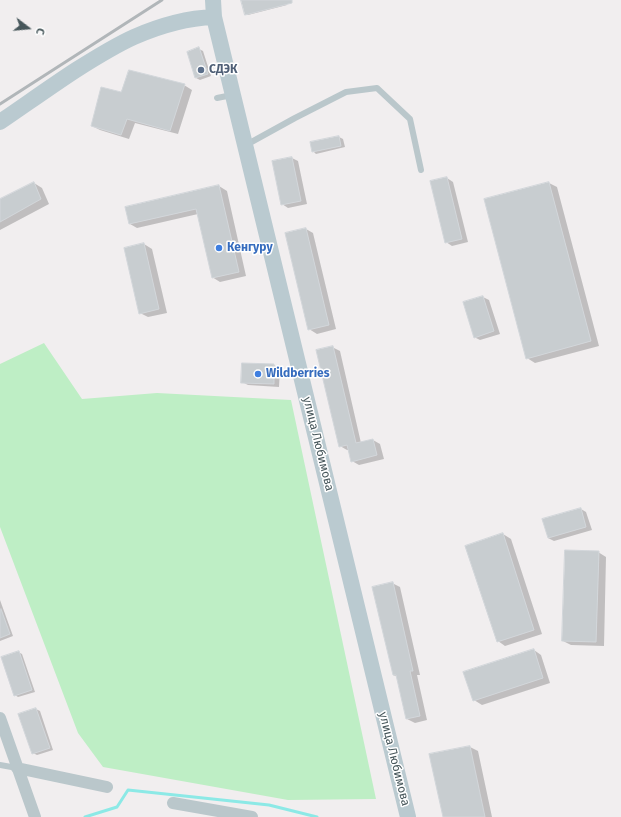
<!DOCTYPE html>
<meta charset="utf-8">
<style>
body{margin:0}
#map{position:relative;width:621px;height:817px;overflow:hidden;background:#f1eeef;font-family:"Fira Sans",sans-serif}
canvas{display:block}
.north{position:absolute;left:8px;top:8px;width:40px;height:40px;-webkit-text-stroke:3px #fff;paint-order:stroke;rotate:106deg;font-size:11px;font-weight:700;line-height:16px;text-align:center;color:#47575b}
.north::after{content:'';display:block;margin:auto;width:14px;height:18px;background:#47575b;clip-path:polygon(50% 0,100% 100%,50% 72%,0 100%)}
</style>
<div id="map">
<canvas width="621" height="817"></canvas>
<div class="north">С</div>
</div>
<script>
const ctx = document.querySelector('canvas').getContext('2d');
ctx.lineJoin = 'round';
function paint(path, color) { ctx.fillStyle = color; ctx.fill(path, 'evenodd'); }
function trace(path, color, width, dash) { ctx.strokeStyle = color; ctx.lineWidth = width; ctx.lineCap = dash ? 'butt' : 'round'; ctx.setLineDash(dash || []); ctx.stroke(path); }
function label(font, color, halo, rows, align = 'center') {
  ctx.font = font + ' "Fira Sans",sans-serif'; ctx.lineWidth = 3; ctx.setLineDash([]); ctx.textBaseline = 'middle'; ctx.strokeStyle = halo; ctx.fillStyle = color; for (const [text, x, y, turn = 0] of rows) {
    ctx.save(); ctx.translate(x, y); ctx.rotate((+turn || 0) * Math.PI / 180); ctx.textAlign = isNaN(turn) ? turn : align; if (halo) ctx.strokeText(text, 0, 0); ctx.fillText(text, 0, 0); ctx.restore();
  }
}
paint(new Path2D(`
 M44 343 82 399 157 393 291 400 376 799 288 800 103 767 78 733 0 527V364Z`), '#beeec5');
paint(new Path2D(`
 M242 0H285L287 5 248 15 246 14Z
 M199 49 203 51 211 76 200 80 196 78Z
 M184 85 192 90 178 134 135 123 129 139 100 130 92 126 121 93Z
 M339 137 343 139 345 147 316 154 313 151Z
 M292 158 298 161 307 204 288 208 282 204Z
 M447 178 453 182 468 242 452 246 446 242Z
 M34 183 42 188 49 204 0 230V200Z
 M549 183 557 187 599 346 535 363 527 358Z
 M219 186 227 191 246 276 220 282 212 277 198 214 137 228 130 224Z
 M306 229 313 233 336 329 317 334 309 329Z
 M144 244 152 249 167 313 148 317 140 313Z
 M483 297 489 300 500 334 480 340 474 337 464 303Z
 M332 347 340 351 361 443 373 440 380 444 384 459 359 465 352 461 349 450H347L340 446Z
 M243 364 274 365 280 369 279 387 248 385 242 382Z
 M581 509 586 512 592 530 554 541 548 538Z
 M503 534 511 539 542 634 505 646 498 641Z
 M598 552 606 557 604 646 571 645 563 641Z
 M392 583 400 587 420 675H417L427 720 415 723 407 719 398 677 393 675Z
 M0 600 13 636 0 641Z
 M534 650 541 655 550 683 482 705 474 700Z
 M18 652 22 654 35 692 18 697 15 695Z
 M36 709 40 711 53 750 37 755 33 753Z
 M470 747 478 751 492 817H444Z`), '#0003');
trace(new Path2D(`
 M85 817 117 807 128 790 269 805 317 817`), '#8ce9e6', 3);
const building = new Path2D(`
 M241 0H292V3L245 15Z
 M199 47 208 74 195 78 187 52Z
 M129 70 185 84 170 131 127 119 121 135 91 126 101 87 121 92Z
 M339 136 341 146 312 152 310 142Z
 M292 157 301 201 281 205 272 161Z
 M447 177 462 239 445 243 430 181Z
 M34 182 41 199 0 222V199Z
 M549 182 591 341 526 359 484 199Z
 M219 185 239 272 212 278 196 209 129 224 125 207Z
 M306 228 329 325 308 330 285 233Z
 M144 243 159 309 139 314 124 248Z
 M483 296 494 331 474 338 463 302Z
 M333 346 356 443 373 439 377 455 351 462 347 445 339 447 316 350Z
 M242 363 274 364V384L241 383Z
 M581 508 586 527 548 538 542 519Z
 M503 533 534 630 497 642 465 546Z
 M565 550 599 551 596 642 562 641Z
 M393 582 413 671H410L420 716 406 719 396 675H393L372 587Z
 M1 609 10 634 0 638V610Z
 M534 649 543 678 473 701 463 672Z
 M19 651 32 690 14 696 1 657Z
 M36 708 50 748 32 754 18 714Z
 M470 746 485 817H443L429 754Z`);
paint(building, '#c8cdd0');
trace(building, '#d2d6da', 1);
trace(new Path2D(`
 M217 98 232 95
 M246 145 295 118 346 92 377 88 410 119 421 170
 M0 765 17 768`), '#bac7cb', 6);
trace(new Path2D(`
 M0 718 35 817
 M17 768 107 787
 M173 803 252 817`), '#bac7cb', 12);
trace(new Path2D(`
 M213 0 214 17 408 817
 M0 122C25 105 50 87 76 70 95 58 114 46 134 37 159 26 187 18 214 17`), '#bacad0', 16);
trace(new Path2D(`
 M0 104 162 0`), '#b1b6b9', 3);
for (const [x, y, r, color] of [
 [201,70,4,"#5c6f8a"],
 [219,248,4,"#3f7fe0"],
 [258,374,4,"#3f7fe0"]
]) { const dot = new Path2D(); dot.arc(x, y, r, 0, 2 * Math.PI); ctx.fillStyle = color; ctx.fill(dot); trace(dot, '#fff', 1.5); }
label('bold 12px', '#4e5e75', '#fff', [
 ["СДЭК",209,70]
], 'left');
label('bold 12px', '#366cbe', '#fff', [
 ["Кенгуру",227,248],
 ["Wildberries",266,374]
], 'left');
label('12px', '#47575b', '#fff', [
 ["улица Любимова",318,444,76],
 ["улица Любимова",394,759,76]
]);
</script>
